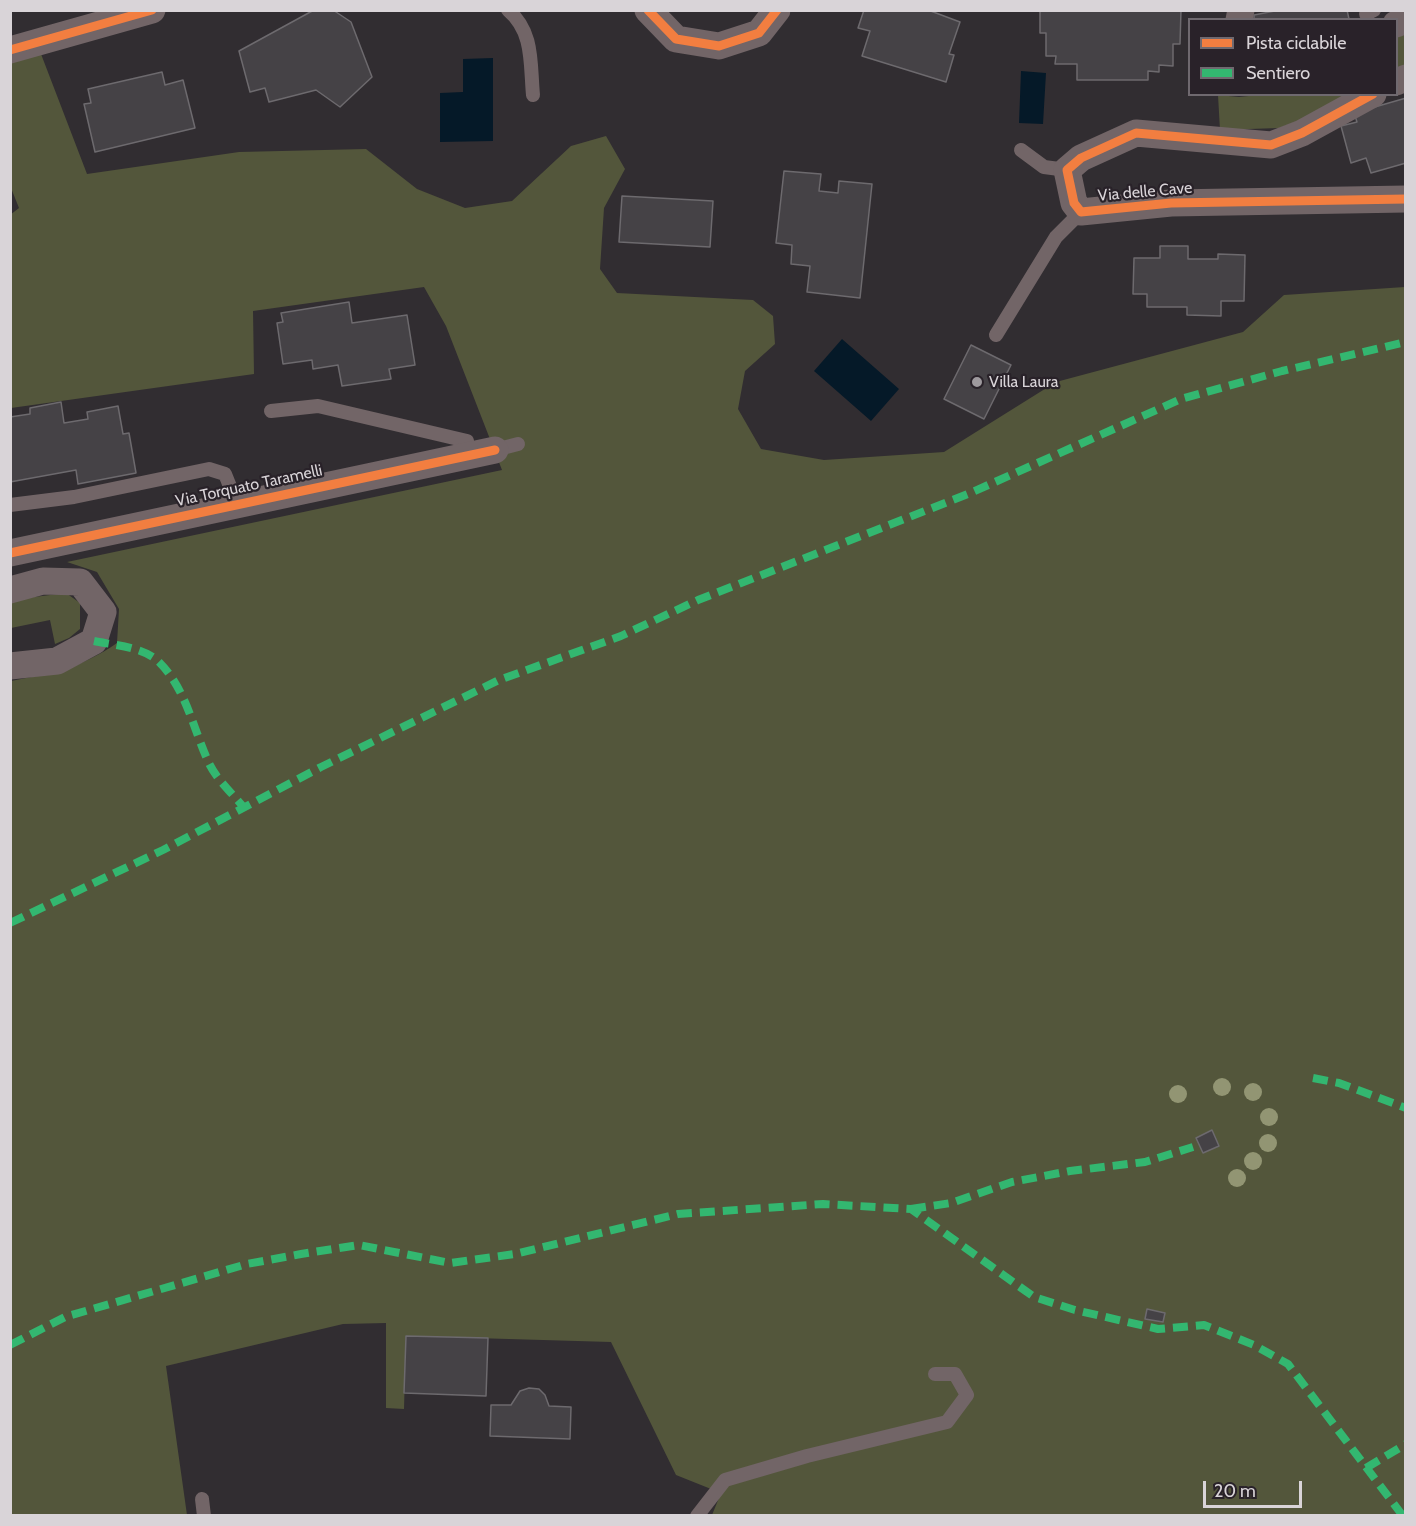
<!DOCTYPE html>
<style>
body{margin:0}
#map{position:relative;width:1416px;height:1526px;overflow:hidden;background:#312d31;font-family:Cabin,sans-serif}
canvas{display:block}
.frame{position:absolute;inset:0;border:12px solid #d9d4d8;pointer-events:none}
.legend{position:absolute;left:1188px;top:18px;width:210px;height:78px;box-sizing:border-box;background:#292229;border:2px solid #6f696f;margin:0;padding:8px 10px;list-style:none;font-size:18px;color:#d9d4d8}
.legend li{display:flex;align-items:center;gap:12px;height:30px}
.legend b{width:30px;border:2px solid #6f696f}
.scale{position:absolute;left:1203px;top:1481px;width:99px;height:27px;box-sizing:border-box;border:3px solid #d9d4d8;border-top:0;padding-left:8px;font-size:18px;line-height:21px;white-space:nowrap;color:#d9d4d8;-webkit-text-stroke:4px #292229;paint-order:stroke}
</style>
<div id="map">
<canvas width="1416" height="1526"></canvas>
<div class="frame"></div>
<ul class="legend">
<li><b style="height:8px;background:#f27e40"></b>Pista ciclabile</li>
<li><b style="height:8px;background:#33b770"></b>Sentiero</li>
</ul>
<div class="scale">20 m</div>
</div>
<script>
const ctx = document.querySelector('canvas').getContext('2d');
ctx.lineJoin = 'round';
function paint(path, color) { ctx.fillStyle = color; ctx.fill(path, 'evenodd'); }
function trace(path, color, width, dash) { ctx.strokeStyle = color; ctx.lineWidth = width; ctx.lineCap = dash ? 'butt' : 'round'; ctx.setLineDash(dash || []); ctx.stroke(path); }
function label(font, color, halo, rows, align = 'center') {
  ctx.font = font + ' Cabin,sans-serif'; ctx.lineWidth = 4.5; ctx.setLineDash([]); ctx.textBaseline = 'middle'; ctx.strokeStyle = halo; ctx.fillStyle = color; for (const [text, x, y, turn = 0] of rows) {
    ctx.save(); ctx.translate(x, y); ctx.rotate((+turn || 0) * Math.PI / 180); ctx.textAlign = isNaN(turn) ? turn : align; if (halo) ctx.strokeText(text, 0, 0); ctx.fillText(text, 0, 0); ctx.restore();
  }
}
paint(new Path2D(`
 M1405 30V67L1396 71V34Z
 M41 54 87 174 239 152 366 149 417 189 465 208 512 201 571 146 606 136 625 169 604 208 600 269 617 293 753 300 773 316 775 344 745 371 738 409 761 449 824 460 944 452 1056 382 1243 332 1284 295 1405 287V1515H712L721 1493 676 1475 611 1342 406 1336 404 1409 386 1408V1323L343 1324 166 1366 187 1515H11V681C53 673 81 668 117 643L119 609 97 572 67 562 502 470 446 326 424 287 253 311 254 374 11 408 10 215 19 208 11 188V63Z
 M1268 94 1354 95 1323 112 1279 128 1220 130 1218 95 1239 97Z
 M66 593 80 603V629L69 638 55 644 50 620 11 628 10 600Z`), '#53563b');
paint(new Path2D(`
 M493 58V141L440 142V93L463 92V59Z
 M1021 71 1046 73 1043 124 1019 123Z
 M842 339 899 389 871 421 814 371Z`), '#051928');
const building = new Path2D(`
 M314 10H333L351 22 372 77 340 107 316 90 269 102 265 88 250 92 239 51Z
 M864 10H928L960 22 949 54 954 55 946 82 862 56 870 31 858 28Z
 M1040 10H1181L1180 44H1173V66L1159 65V72L1148 71V80H1077V64H1055L1056 56H1046V33H1040Z
 M1280 10H1347L1349 19 1254 20V15Z
 M162 72 165 85 183 80 195 128 95 152 84 104 91 103 88 89Z
 M1406 98V163L1371 173 1366 158 1351 163 1341 126 1357 122 1354 113Z
 M784 171 821 174 819 191 838 193 839 181 872 184 860 298 807 292 810 266 791 264 792 245 776 243Z
 M622 196 713 201 710 247 619 242Z
 M1160 246H1188V259H1218V254L1245 255 1244 301H1221V316L1187 315V307H1147V294H1133L1134 258H1160Z
 M349 302 352 323 407 315 415 365 389 369 391 379 342 386 338 365 313 369 312 360 283 364 277 323 283 322 281 313Z
 M971 345 1011 365 984 419 944 399Z
 M61 402 64 423 88 419 87 412 118 406 123 434 129 433 136 473 78 484 76 470 10 482V417L30 414V408Z
 M1212 1130 1219 1146 1203 1153 1196 1138Z
 M1147 1309 1165 1313 1163 1322 1145 1319Z
 M406 1336 488 1338 486 1396 404 1393Z
 M529 1388 539 1389 545 1395 549 1406 571 1407 570 1439 490 1436 491 1405H511L520 1391Z`);
paint(building, '#454246');
trace(building, '#6d6a6e', 1.5);
trace(new Path2D(`
 M508 10C534 32 530 63 533 95
 M1366 14 1374 10
 M1021 150 1044 167 1067 170
 M996 335 1056 237 1081 212
 M271 411 318 406 467 441 469 455
 M495 450 518 444
 M10 505 74 497 209 469 225 474 237 504
 M202 1499 204 1516
 M697 1516 725 1480 807 1456 947 1422 967 1395 955 1374H935`), '#726567', 14);
trace(new Path2D(`
 M648 10 676 39 719 46 759 33 777 10
 M1239 20 1241 10
 M1396 24 1406 20
 M10 50 152 10
 M1396 82 1406 78
 M1373 94 1302 133 1271 145 1136 133 1081 158 1067 170 1074 203 1081 212 1171 203 1406 199
 M10 553 495 450
 M10 590 43 581 80 582 103 612 94 641 57 661 10 666`), '#726567', 27);
trace(new Path2D(`
 M94 641C113 645 144 647 159 662 186 689 193 728 208 761 215 778 233 794 245 809
 M10 923 163 850 321 767 499 680 621 636 698 600 968 494 1181 399 1282 371 1406 342
 M1313 1078 1339 1083 1406 1108
 M911 1209 951 1203 1012 1182 1070 1171 1145 1162 1193 1147
 M10 1345 65 1317 247 1264 301 1254 359 1245 450 1263 515 1254 678 1214 823 1204 911 1209 1034 1297 1075 1310 1158 1329 1204 1325 1254 1345 1288 1364 1403 1516
 M1366 1468 1406 1444`), '#33b770', 8, [15, 8]);
trace(new Path2D(`
 M648 10 676 39 719 46 759 33 777 10
 M10 50 152 10
 M1373 94 1302 133 1271 145 1136 133 1081 158 1067 170 1074 203 1081 212 1171 203 1406 199
 M10 553 495 450`), '#f27e40', 9);
ctx.fillStyle = '#929573';
for (const [x, y] of [
 [1222,1087],
 [1253,1092],
 [1178,1094],
 [1269,1117],
 [1268,1143],
 [1253,1161],
 [1237,1178]
]) { ctx.beginPath(); ctx.arc(x, y, 9, 0, 2 * Math.PI); ctx.fill(); }
for (const [x, y, r, color] of [
 [977,382,6,"#9e9a9e"]
]) { const dot = new Path2D(); dot.arc(x, y, r, 0, 2 * Math.PI); ctx.fillStyle = color; ctx.fill(dot); trace(dot, '#292229', 2); }
label('16px', '#d9d4d8', '#292229', [
 ["Via delle Cave",1145,192,-5],
 ["Via Torquato Taramelli",249,486,-12]
]);
label('16px', '#d9d4d8', '#292229', [
 ["Villa Laura",989,382]
], 'left');
</script>
